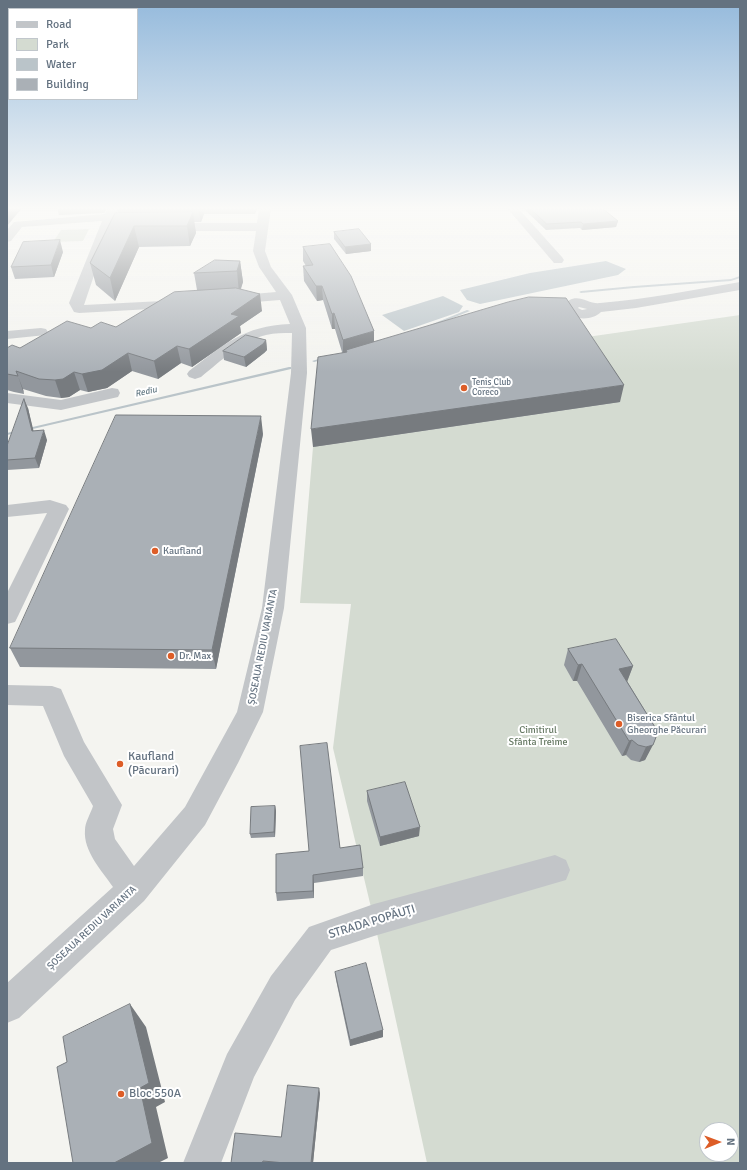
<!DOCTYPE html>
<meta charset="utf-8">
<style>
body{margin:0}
#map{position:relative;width:747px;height:1170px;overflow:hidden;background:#f4f4f0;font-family:Signika,sans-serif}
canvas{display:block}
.frame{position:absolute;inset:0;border:8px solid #647280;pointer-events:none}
.legend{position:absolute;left:8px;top:8px;width:130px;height:92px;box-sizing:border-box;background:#fff;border:1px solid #c1c7cc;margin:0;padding:5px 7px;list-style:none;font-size:12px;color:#647280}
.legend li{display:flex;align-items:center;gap:8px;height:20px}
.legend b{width:20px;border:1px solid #c1c7cc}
.north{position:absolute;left:699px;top:1122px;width:40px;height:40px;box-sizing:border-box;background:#fff;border:1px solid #c1c7cc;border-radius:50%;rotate:89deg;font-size:11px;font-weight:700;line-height:16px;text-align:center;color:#647280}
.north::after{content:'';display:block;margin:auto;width:14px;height:18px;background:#dd5d27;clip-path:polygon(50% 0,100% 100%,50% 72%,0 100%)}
</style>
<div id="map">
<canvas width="747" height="1170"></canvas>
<div class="frame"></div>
<ul class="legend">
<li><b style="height:5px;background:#c2c5c8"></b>Road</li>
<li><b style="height:11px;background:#d4dbd1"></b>Park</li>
<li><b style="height:11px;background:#bac4c9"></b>Water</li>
<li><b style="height:11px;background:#aab0b6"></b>Building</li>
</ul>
<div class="north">N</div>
</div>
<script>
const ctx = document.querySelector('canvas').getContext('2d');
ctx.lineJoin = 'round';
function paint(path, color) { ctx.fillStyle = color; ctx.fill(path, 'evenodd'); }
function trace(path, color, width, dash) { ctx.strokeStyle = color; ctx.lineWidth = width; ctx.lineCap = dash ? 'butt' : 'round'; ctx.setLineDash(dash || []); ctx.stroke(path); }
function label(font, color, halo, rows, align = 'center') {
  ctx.font = font + ' Signika,sans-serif'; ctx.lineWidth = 4; ctx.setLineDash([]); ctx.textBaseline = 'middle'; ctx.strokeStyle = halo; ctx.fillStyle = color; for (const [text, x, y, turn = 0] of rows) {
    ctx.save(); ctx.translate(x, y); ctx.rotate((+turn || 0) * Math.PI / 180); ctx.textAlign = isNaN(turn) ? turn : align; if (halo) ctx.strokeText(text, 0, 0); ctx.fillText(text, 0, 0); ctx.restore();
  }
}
paint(new Path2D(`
 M89 229 83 241 53 242 61 230Z
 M740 315V1163H427L374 920 333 748 351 604 300 603 313 447 619 402 580 338ZM707 1130H731V1154H707Z`), '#d4dbd1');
paint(new Path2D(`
 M606 261 626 269 618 275 480 304 467 300 460 290 530 273Z
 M443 296 463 306 459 312 404 331 382 315Z`), '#bac4c9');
paint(new Path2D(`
 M740 276V278L731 281 634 288 581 293 579 292 581 291 634 286 731 279Z
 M467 310 470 311 433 326 430 325Z
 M325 357H326V359L314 362 312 361Z
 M289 367H291V369L7 435V433Z`), '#bac4c9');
paint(new Path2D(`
 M108 208H119L112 224 122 225 124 227 122 229 109 231 84 305 182 300 187 301 189 304 187 307 79 313 74 312 69 303 102 221 22 227 11 241 7 242V230L14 222 105 214Z
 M259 208H271L265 251 271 267 292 295 306 328 307 373 284 608 263 712 238 763 205 825 144 901 19 1018 7 1023V983L113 887C102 871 83 851 85 830 85 822 91 813 93 806L64 756 43 706 7 705V685L52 686 61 689 84 742 122 805 113 829 115 839 134 866 185 807 237 712 262 608 291 373 292 333C283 333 275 333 266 335 242 340 220 362 201 377L195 379 189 377 187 374 189 371C225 344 243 326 290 324L280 300 230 304 225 303 223 300 225 297 230 296 276 292 259 267 253 251 256 231H166L160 227 166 223H257Z
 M507 208H518L562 257 564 260 562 263H554Z
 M740 282V290L636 308 601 312C591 322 570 320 562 308 575 288 587 305 600 303 647 299 694 290 740 282ZM579 307 587 309 582 310 578 308Z
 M41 328 46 329 48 332 46 335 7 339V331Z
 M112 388 118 389 120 393 118 397 61 410 7 403V393L61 400Z
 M50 500 66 505 69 509 18 616 15 622 7 624V593L47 513 7 517V505Z
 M555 855 566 860 570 870 566 880 374 936 331 950 295 1000 254 1077 221 1163H183L227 1054 271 976 309 927 374 904Z`), '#c2c5c8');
paint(new Path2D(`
 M57 208H107L104 213 59 215Z
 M117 208H257L255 214H204L201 222H194L196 233 190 246 139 247 115 301 96 285 90 263 118 213Z
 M523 208H602L618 221 616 227 582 230 580 228 546 230Z
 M334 232 371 244V251L346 254 334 239Z
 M303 247 374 342 620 402 313 447 342 352 335 329H332L323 300 317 301 304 281 303 266H306L303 261Z
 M63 252 54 277 15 279 11 267Z
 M240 261 243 282 241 289 262 311 240 326 241 333 192 367 181 363 158 379 132 371 107 388 88 392 80 390 69 397 61 398 46 396 23 389 24 394 14 392 7 390V348H20L91 328 116 327 197 290 194 273Z
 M266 340 267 350 264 353 246 367 224 360 223 351Z
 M28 408 33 431 47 440 39 468 7 470V446Z
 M263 434 216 669 20 667 10 648Z
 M568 649 633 666 627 681 658 732 645 760 639 762 631 760 626 755 622 756 577 681H573L564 665Z
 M367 791 419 836 380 846 367 801Z
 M275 806 276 811 275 837 251 838 250 834Z
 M340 848 363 868V876L314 883V898L277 901 276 893 309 851Z
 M335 972 383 1030V1037L350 1046 336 980Z
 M320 1093 313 1163H231L281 1137Z`), '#92979d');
paint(new Path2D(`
 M7 208H22L7 226Z
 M103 208H107L104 213Z
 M198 208H203L204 214 201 222Z
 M255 208H257L255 214Z
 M193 212 196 233 190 246 187 226Z
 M618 221 616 227 582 230 583 224Z
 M134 226 139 247 115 301 110 278Z
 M60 240 63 252 54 277 51 265Z
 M371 244V251L346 254 345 247Z
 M240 261 243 282 239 293 237 271Z
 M316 286H322L323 300 317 301Z
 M260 294 262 311 240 326 241 333 192 367 189 349 231 314Z
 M334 313 335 329H332V314Z
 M374 331V347L346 350V354L343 355V340Z
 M266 340 267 350 264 353 246 367 244 357Z
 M177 346 181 363 158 379 154 361Z
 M128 353 132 371 107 388 88 392 82 374Z
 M16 371 23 389 24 394 18 376Z
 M74 372 80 390 69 397 61 398 55 380Z
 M624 385 620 402 313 447 311 429Z
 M24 399 28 408 36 441 32 431Z
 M261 416 263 434 216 669 212 650Z
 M44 430 47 440 39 468 35 458Z
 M582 664 577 681H573L578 665Z
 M633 666 627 682 619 669Z
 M632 740 626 755 622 756 629 741Z
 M653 745 645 760 639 762 646 747Z
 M7 787 8 788 7 797Z
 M275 806 276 811 275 837 274 832Z
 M420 827 419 836 380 846V837Z
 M313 875 314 883V898L313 891Z
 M130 1004 146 1027 165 1102 156 1107 168 1158 158 1163H114L140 1088Z
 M383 1030V1037L350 1046V1040Z
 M319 1088 320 1093 313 1163H311Z`), '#777b7f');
const building = new Path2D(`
 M530 208H602L618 221 583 224 581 222 547 224Z
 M193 212 187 226H134L110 278 90 263 115 213Z
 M359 229 371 244 345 247 334 232Z
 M60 240 51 265 11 267 23 242Z
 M330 244 351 276 374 331 343 340 334 313 332 314 322 286H316L303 266 313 265 303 247Z
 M215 260 240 261 237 271 194 273Z
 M236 288 260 294 231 314 239 316 189 349 177 346 154 361 128 353 102 370 82 374 74 372 63 379 55 380 39 379 16 371 18 376 7 374V348L12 345 20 348 67 321 91 328 101 322 116 327 174 292Z
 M529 297 566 298 624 385 311 429 318 357 347 352 346 350 508 302Z
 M246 335 266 340 263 344 244 357 223 351Z
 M24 399 32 431 44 430 35 458 7 460V446Z
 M116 415 261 416 212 650 10 648Z
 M616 639 633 666 619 669 658 732 653 745 646 747 638 745 632 740 629 741 582 664 578 665 568 649Z
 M327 743 340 848 360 845 363 868 313 875V891L276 893V854L309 851 300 746Z
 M405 782 420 827 380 837 367 791Z
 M275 806 274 832 250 834 251 807Z
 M366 963 383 1030 350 1040 335 972Z
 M130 1004 149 1083 140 1088 152 1143 114 1163H73L57 1067 67 1062 63 1037Z
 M288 1085 319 1088 311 1163H285L263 1161 262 1163H231L235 1133 281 1137Z`);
paint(building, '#aab0b6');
trace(building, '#777b7f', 1);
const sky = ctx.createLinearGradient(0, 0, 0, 372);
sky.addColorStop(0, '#95badc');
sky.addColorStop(0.56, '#fafaf8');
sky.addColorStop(1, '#fafaf800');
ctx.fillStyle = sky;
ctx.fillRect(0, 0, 747, 372);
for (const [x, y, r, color] of [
 [464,388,4,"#dd5d27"],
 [155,551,4,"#dd5d27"],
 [171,656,4,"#dd5d27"],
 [619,724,4,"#dd5d27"],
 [120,764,4,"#dd5d27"],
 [121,1094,4,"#dd5d27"]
]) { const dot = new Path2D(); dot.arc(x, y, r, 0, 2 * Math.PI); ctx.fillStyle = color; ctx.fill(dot); trace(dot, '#fff', 1.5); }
label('9px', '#647280', '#fff', [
 ["Tenis Club",472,383],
 ["Coreco",472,393]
], 'left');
label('italic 9px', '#647a85', '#fff', [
 ["Rediu",146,392,-13]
]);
label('10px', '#647280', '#fff', [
 ["Kaufland",163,551],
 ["Dr. Max",179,656],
 ["Biserica Sfântul",627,718],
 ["Gheorghe Păcurari",627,730]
], 'left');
label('10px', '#647280', '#fff', [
 ["ȘOSEAUA REDIU VARIANTA",263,647,-79],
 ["ȘOSEAUA REDIU VARIANTA",92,928,-43]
]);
label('10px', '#657862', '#fff', [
 ["Cimitirul",538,730],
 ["Sfânta Treime",538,742]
]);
label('12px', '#647280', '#fff', [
 ["Kaufland",128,757],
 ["(Păcurari)",128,771],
 ["Bloc 550A",129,1094]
], 'left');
label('12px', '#647280', '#fff', [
 ["STRADA POPĂUȚI",372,922,-17]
]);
</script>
